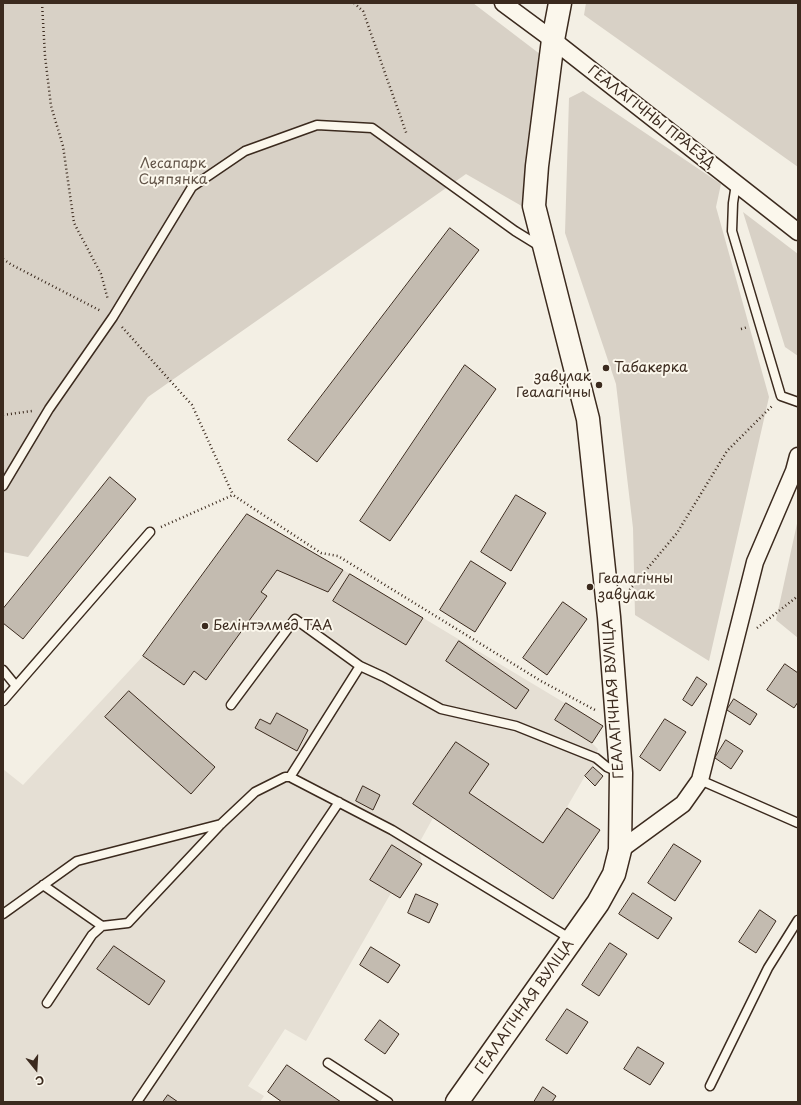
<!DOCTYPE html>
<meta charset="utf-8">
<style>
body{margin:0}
#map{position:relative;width:801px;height:1105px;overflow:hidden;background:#f3efe4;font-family:"Playpen Sans",sans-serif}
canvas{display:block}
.frame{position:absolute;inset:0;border:4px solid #3b2a1e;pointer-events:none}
.north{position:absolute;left:16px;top:1049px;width:40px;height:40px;-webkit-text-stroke:3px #fbf7ec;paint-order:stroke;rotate:162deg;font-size:11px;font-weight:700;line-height:16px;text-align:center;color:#3b2a1e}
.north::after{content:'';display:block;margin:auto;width:14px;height:18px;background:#3b2a1e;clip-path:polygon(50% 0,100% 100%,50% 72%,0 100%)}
</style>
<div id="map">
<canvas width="801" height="1105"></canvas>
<div class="frame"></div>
<div class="north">С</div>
</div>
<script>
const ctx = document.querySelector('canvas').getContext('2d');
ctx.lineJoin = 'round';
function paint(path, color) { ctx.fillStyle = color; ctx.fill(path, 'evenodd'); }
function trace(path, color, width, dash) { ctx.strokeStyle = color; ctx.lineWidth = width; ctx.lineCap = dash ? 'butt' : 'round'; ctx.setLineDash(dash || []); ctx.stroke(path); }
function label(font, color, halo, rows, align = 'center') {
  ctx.font = font + ' "Playpen Sans",sans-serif'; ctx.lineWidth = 4; ctx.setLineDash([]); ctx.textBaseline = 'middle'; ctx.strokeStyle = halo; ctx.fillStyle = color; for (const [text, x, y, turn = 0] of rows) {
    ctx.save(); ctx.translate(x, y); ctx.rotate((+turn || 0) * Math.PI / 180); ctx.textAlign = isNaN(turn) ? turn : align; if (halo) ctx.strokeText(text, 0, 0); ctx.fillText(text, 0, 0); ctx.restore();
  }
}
paint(new Path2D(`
 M247 514 350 574 603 726 592 743 598 749 593 767 585 776 567 807 600 830 553 899 433 818 418 845 422 864 400 898 391 893 306 1041 285 1029 248 1086 264 1096 260 1102H3V769L23 785 143 656Z`), '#e5dfd4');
paint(new Path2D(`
 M3 3H473L553 64 539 182 546 220 466 174 148 397 28 557 3 552Z
 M586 3H798V167L584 15Z
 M583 91 721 184 716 207 769 397 709 661 635 615 633 528 616 384 565 233 569 98Z
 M743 212 798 254V356L785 347Z
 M798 519V638L776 620Z`), '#d8d1c6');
const building = new Path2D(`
 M450 228 479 250 317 462 288 440Z
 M465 365 496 389 390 541 360 521Z
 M110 477 136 499 23 639 3 623V609Z
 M516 495 546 513 511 571 481 552Z
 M247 514 343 570 328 592 277 570 261 592 267 596 206 680 194 671 184 685 143 656Z
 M471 561 506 583 475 632 440 610Z
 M350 574 423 618 406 645 333 601Z
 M563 602 587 619 547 675 523 658Z
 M459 641 529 690 516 709 446 661Z
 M785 664 798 673V702L794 708 767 690Z
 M697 677 707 684 692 706 683 700Z
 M129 691 215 767 191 794 105 717Z
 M734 699 757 714 750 725 727 710Z
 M566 703 603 726 592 743 555 720Z
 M277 713 308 730 297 751 255 728 260 719 270 724Z
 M665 719 686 732 660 771 640 757Z
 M726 740 743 751 731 769 715 758Z
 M456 742 489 764 469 793 543 843 567 808 600 830 553 899 413 804Z
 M593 767 603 776 595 786 585 776Z
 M363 786 380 795 373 810 356 801Z
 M674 844 701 861 675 901 648 883Z
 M392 845 422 864 400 898 370 880Z
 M633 893 672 918 658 939 619 914Z
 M416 894 438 904 429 923 408 913Z
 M760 910 776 921 756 953 739 942Z
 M610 943 627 954 599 996 582 985Z
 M114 946 165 981 149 1005 97 969Z
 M371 947 400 965 388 983 360 965Z
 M567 1009 588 1022 567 1054 546 1040Z
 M380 1020 399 1034 385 1054 365 1040Z
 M638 1047 664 1063 650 1085 624 1069Z
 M287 1065 341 1102H282L268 1092Z
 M543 1087 556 1096 552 1102H534Z
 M168 1095 178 1102H163Z`);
paint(building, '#c3bbb0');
trace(building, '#3b2a1e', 1);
const lane = new Path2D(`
 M736 184 733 203 732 231 781 396 798 402
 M3 486 49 409 113 317 192 187 245 151 317 125 372 128 515 231 541 247
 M3 670 16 686
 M3 701 150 532
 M231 705 295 619 360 666 384 677 441 709 516 726 596 758 607 767 618 772
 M290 777 360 666
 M700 780 798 823
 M43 885 102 926
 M3 914 77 861 221 824
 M47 1003 92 935 102 926 128 923 221 824 255 792 285 777H290L392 830 571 939
 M328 1063 388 1102
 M710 1086 768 968 798 920
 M137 1102 339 802`);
const street = new Path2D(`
 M503 3 553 40 798 232
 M620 850 683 804 700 780 755 562 794 471 798 456`);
const secondary = new Path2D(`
 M457 1102 598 903 614 874 620 850 621 773 609 617 588 419 534 206 537 166 553 40 560 3`);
trace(lane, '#3b2a1e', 11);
trace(street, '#3b2a1e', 19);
trace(secondary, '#3b2a1e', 25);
trace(new Path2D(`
 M42 3 45 56 51 106 63 146 74 223 101 274 108 300
 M354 3 363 11 407 135
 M3 259 12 265 101 311
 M122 327 192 405 233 495
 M741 329 748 327
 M3 415 32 411
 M161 527 233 495 321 553 338 556 541 681 595 710
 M627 593 677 533 727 451 773 405
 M757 628 798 596`), '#3b2a1e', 2.5, [1, 3]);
trace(lane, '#fbf7ec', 8);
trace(street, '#fbf7ec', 16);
trace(secondary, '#fbf7ec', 22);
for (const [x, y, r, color] of [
 [606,368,4,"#3b2a1e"],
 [599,385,4,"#3b2a1e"],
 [590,587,4,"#3b2a1e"],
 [205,626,4,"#3b2a1e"]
]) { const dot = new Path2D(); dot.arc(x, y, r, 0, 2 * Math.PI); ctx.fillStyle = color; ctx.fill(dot); trace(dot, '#fbf7ec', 1.5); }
label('14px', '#3b2a1e', '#fbf7ec', [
 ["ГЕАЛАГІЧНЫ ПРАЕЗД",651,117,38],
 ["ГЕАЛАГІЧНАЯ ВУЛІЦА",614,699,-94],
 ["ГЕАЛАГІЧНАЯ ВУЛІЦА",525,1007,-55]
]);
label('14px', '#625448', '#fbf7ec', [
 ["Лесапарк",173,164],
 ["Сцяпянка",173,180]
]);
label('14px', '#3b2a1e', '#fbf7ec', [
 ["Табакерка",614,368],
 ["завулак",591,377,"right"],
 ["Геалагічны",591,393,"right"],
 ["Геалагічны",598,579],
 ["завулак",598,595],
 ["Белінтэлмед ТАА",213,626]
], 'left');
</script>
